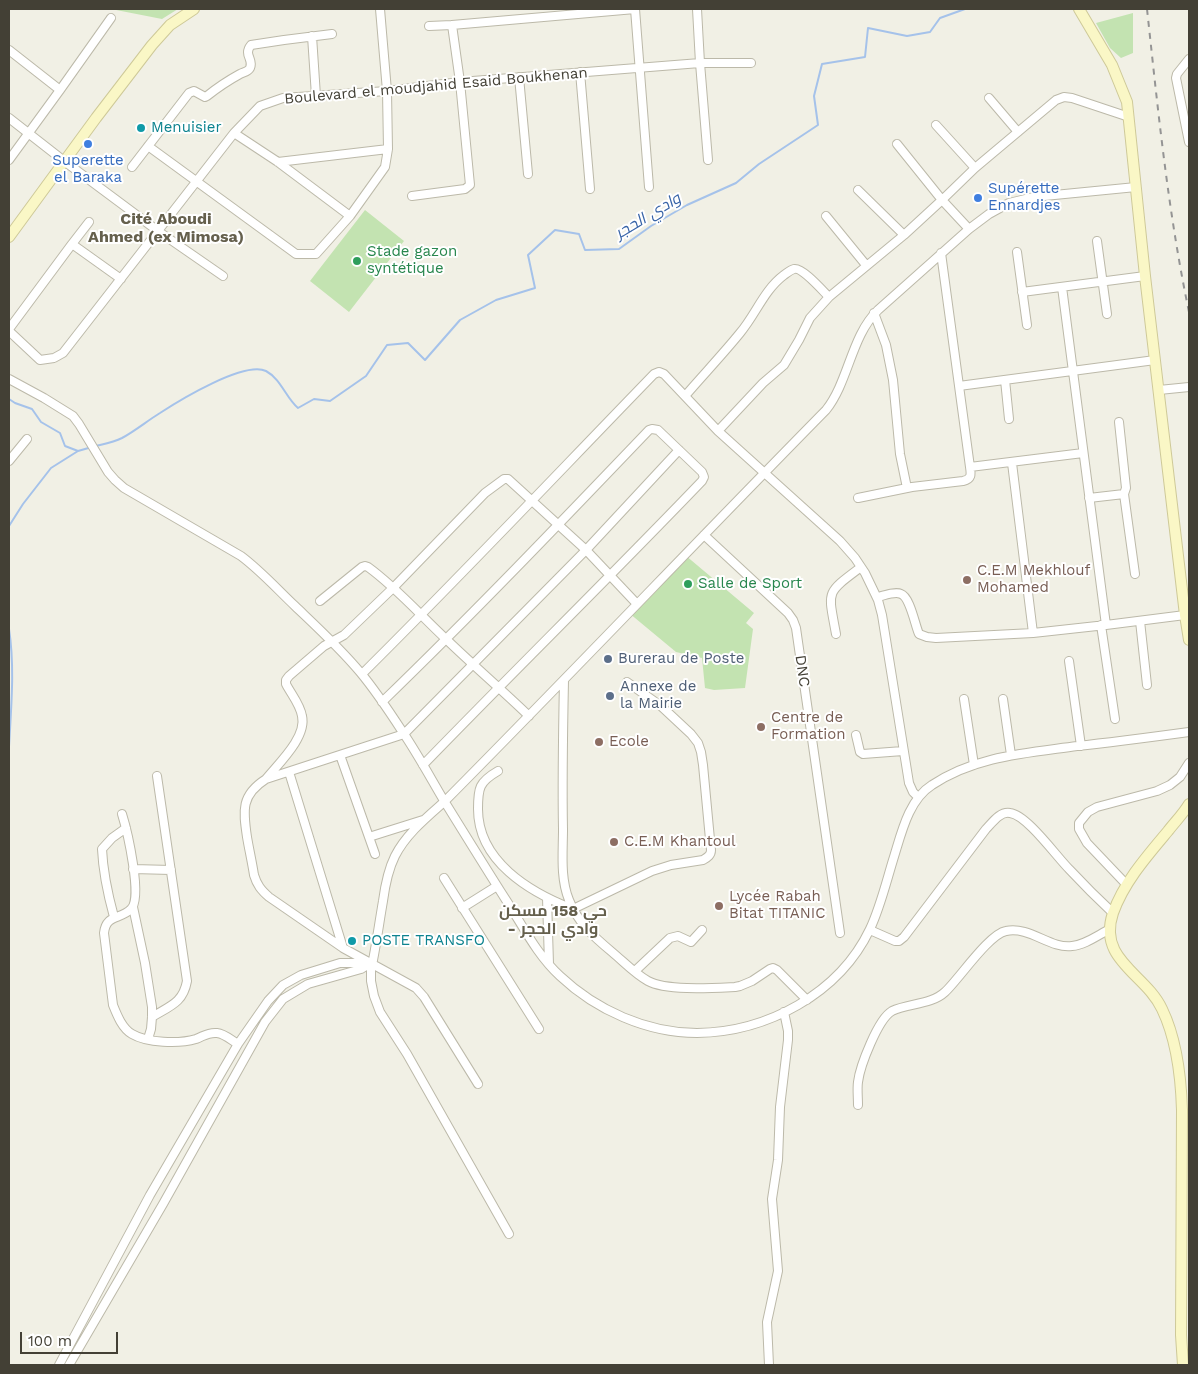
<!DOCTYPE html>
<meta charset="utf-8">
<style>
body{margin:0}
#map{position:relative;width:1198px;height:1374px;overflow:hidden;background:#f1f0e5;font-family:"Work Sans",sans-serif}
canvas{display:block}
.frame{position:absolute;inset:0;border:10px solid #434035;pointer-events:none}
.scale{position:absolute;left:20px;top:1332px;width:98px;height:22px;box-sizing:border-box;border:2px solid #434035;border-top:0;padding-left:6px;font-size:15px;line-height:18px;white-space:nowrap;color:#434035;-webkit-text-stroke:4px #fff;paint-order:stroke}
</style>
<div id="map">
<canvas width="1198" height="1374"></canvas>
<div class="frame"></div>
<div class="scale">100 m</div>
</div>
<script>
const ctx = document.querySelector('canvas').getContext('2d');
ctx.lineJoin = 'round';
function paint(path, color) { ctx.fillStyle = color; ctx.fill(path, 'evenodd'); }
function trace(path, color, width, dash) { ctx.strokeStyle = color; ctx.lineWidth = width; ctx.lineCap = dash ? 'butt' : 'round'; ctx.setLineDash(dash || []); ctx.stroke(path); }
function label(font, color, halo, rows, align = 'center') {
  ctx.font = font + ' "Work Sans",Cairo,sans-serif'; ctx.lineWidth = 4; ctx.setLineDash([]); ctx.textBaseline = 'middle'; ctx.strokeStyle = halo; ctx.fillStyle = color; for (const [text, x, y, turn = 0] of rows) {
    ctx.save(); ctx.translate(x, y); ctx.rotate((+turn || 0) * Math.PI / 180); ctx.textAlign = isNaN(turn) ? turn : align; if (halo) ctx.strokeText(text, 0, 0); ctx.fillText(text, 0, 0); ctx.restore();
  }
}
paint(new Path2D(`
 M111 9H178L162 19Z
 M1133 13V53L1121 58 1110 48 1096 23Z
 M365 210 404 241 349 312 310 281Z
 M685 555 754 613 746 623 753 629 745 688 714 690 705 688 702 658 676 652 629 613Z`), '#c3e3b1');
trace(new Path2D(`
 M9 399 15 403 32 409 41 422 60 433 65 446 78 451
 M96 446C104 444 114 442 122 438 135 431 147 421 160 413 180 400 244 361 266 371 281 379 286 398 298 408L314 399 330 401 366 376 387 345 408 343 425 360 460 320 496 300 535 288 528 255 555 230 579 234 585 250 619 249 651 226 687 205 736 183 759 164 818 125 814 96 822 64 865 57 868 28 907 36 930 32 940 18 965 9
 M9 526 23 504 51 468 78 451 92 447
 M9 629C15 668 11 708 9 747`), '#a5c2ea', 2);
const street = new Path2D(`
 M429 26 452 25
 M312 36 316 96
 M9 50 60 90
 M1189 59 1177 74 1176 78 1189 142
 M580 72 590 189
 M519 77 528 174
 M989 98 1018 132
 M9 118 64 161 158 231 223 276
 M936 125 975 168
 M234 133 278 162 350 216
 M897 144 942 200 969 229
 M148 146 296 254H316L350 216 385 167 388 149 387 91 380 9
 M9 160 60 90 111 18
 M708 160 700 63H751
 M278 162 388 149
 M132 167 189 93 194 91 205 97 207 96C217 88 229 80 240 74 244 72 248 72 250 68 254 59 243 55 251 45L284 40 332 34
 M858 190 904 235
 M412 196 465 189 470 185 460 82 452 25 635 9 649 187
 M826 216 866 265
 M1097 241 1107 314
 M72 244 89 222
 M1017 252 1027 325
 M1062 287 1106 625 1185 615
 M1022 292 1145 276
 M874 313 886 345 893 380 900 454 907 488
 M9 329 72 244 121 279
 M9 331 40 360 54 358 63 353 234 133 260 106 283 98 387 91 460 82 700 63 697 9
 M9 379 44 398 73 416 79 424 108 472 115 480 124 488 241 556C261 571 277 589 295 606 317 627 340 648 360 672 375 690 389 711 402 731 417 753 430 777 443 799 464 833 485 867 506 900 523 926 537 955 560 976 596 1010 647 1033 697 1033 767 1032 839 994 870 929 880 908 886 883 893 860 901 835 908 800 932 785 975 756 1027 753 1077 746 1115 742 1152 737 1189 732
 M1005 380 1009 419
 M959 386 1155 360
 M1159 390 1189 387
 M685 396C703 375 723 354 740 333 756 314 764 290 784 275 787 273 790 270 794 269 802 267 822 290 829 297
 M1119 422 1126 488 1124 494 1135 574
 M718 431 763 383 784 365 799 340 810 318 829 297 904 235 942 200 975 168 1056 100 1064 97 1072 98 1129 117
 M9 461 27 439
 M1012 463 1033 633
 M970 467 1083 453
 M858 498 912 487 963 481C972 479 971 474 970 467L941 253
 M1089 498 1124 494
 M704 535 788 613 793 620 796 628 840 933
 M877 597C883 596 895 591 901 594 910 597 915 625 919 634L927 637 936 638 1033 633 1106 625
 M320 601 362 567 365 566 368 567C397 588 421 616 447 640 474 666 502 690 529 716
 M1140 621 1147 685
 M1101 625 1115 719
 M836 634C828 590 825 594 861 567
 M1069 661 1081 746
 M362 674C461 576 557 474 654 374L659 372 664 374 718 431 840 541 855 558 865 573 878 600 882 615 909 783 913 792 918 797
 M564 680C563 730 562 779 563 829 563 852 560 878 569 900 578 923 594 937 612 952 624 962 635 974 648 981 666 991 713 988 735 987L740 986 752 981 770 969 773 968 777 970 807 1000
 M964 699 974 765
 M1003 699 1011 755
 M382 702C473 614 561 522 649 430L652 429 658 430 702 472 704 477 702 481C610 577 515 670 423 765
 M856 735 860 752 863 754 903 751
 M340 755 375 854
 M498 771C479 782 478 788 478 809 478 861 529 892 573 909L652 871 671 865 703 860C708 857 711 855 711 850L703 765 701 752 698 743 691 734 661 706 627 682
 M289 772 343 948
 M266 779C279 763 307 737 302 716 300 704 291 694 286 684V680L289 676 324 646 344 635 393 588 485 493 504 479H508L586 550 637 604
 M122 814C127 830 143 898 131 909 120 920 106 914 104 933L113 1005C117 1015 122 1028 132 1034 147 1043 179 1044 196 1039 204 1036 208 1032 217 1033 225 1034 231 1040 238 1044
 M369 837 423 820
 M133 869 171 870
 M444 878 539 1029
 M1127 885 1087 843 1079 829V823L1088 812 1097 807 1157 791 1170 785 1180 777 1189 763
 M547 898 549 964
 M133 907 145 963 152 1007V1017L151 1029 148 1039
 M462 908 497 886
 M114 917C108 895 103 872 102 849L112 838 126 828
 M870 930 895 941H899L904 937 986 829C992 823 1000 811 1010 813 1027 815 1056 856 1069 869 1083 884 1098 899 1113 913
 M635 971 670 938 678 936 691 942 702 930
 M152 1017C170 1006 183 1003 187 981L157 776
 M478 1084 424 997 416 988 343 948 269 897C261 890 257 885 254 875 252 862 249 849 247 837 243 810 241 795 266 779L404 734 586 550 679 450
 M858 1105C858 1097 857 1089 858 1082 860 1066 878 1019 892 1011 908 1003 931 1005 945 992 959 979 989 934 1006 931 1030 926 1050 949 1072 946 1085 945 1098 935 1110 929
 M509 1234 407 1054 380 1012 374 996 371 981V970C376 947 379 924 383 901 385 886 388 870 395 856 406 834 427 817 445 801 573 672 698 540 826 410 849 381 851 336 878 310L969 229 989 214 1009 203 1034 197 1136 187
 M59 1365 150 1195 238 1044 268 1001 283 985 301 975 340 963H370
 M69 1365 163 1204 265 1022 283 999 308 984 361 969 369 964
 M769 1365 767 1322 778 1271 772 1199 778 1160 780 1107 788 1040V1031L784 1012`);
const secondary = new Path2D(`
 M1079 9 1112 65 1127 102 1145 276 1185 615 1189 640
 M9 237 96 118 152 45 170 25 194 9
 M1183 1365 1181 1335 1182 1110C1181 1077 1177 1040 1162 1009 1146 974 1097 960 1113 913 1124 882 1147 856 1168 831 1175 822 1183 814 1189 804`);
trace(street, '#bcb9a9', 10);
trace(secondary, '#cec998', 12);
trace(street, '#fff', 8);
trace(secondary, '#faf7c6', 10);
trace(new Path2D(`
 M1147 9C1158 110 1168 212 1189 312`), '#949494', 2, [6, 6]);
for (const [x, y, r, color] of [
 [141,128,5,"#0f9aa8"],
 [88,144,5,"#3f7fe0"],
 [978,198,5,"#3f7fe0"],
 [357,261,5,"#2e9e5b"],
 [967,580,5,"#8d6e63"],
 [688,584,5,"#2e9e5b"],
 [608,659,5,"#5c6f8a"],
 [610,696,5,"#5c6f8a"],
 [761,727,5,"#8d6e63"],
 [599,742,5,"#8d6e63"],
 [614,842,5,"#8d6e63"],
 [719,906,5,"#8d6e63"],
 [352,941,5,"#0f9aa8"]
]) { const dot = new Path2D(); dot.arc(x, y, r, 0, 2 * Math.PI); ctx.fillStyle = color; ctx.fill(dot); trace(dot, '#fff', 2); }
label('15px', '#434035', '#fff', [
 ["Boulevard el moudjahid Esaid Boukhenan",436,86,-5],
 ["DNC",802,671,82]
]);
label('15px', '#0d838f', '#fff', [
 ["Menuisier",151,128],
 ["POSTE TRANSFO",362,941]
], 'left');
label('15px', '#366cbe', '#fff', [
 ["Superette",88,161],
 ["el Baraka",88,178],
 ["Supérette",988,189,"left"],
 ["Ennardjes",988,206,"left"]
]);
label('15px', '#27864d', '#fff', [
 ["Stade gazon",367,252],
 ["syntétique",367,269],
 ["Salle de Sport",698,584]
], 'left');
label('15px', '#785e54', '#fff', [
 ["C.E.M Mekhlouf",977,571],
 ["Mohamed",977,588],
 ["Centre de",771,718],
 ["Formation",771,735],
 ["Ecole",609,742],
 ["C.E.M Khantoul",624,842],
 ["Lycée Rabah",729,897],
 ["Bitat TITANIC",729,914]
], 'left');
label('15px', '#4e5e75', '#fff', [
 ["Burerau de Poste",618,659],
 ["Annexe de",620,687],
 ["la Mairie",620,704]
], 'left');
label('italic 16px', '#3763a7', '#fff', [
 ["وادي الحجر",648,216,-31]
]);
label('bold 16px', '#65604d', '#fff', [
 ["Cité Aboudi",166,219],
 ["Ahmed (ex Mimosa)",166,237],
 ["حي 158 مسكن",553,911],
 ["- وادي الحجر",553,929]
]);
</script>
